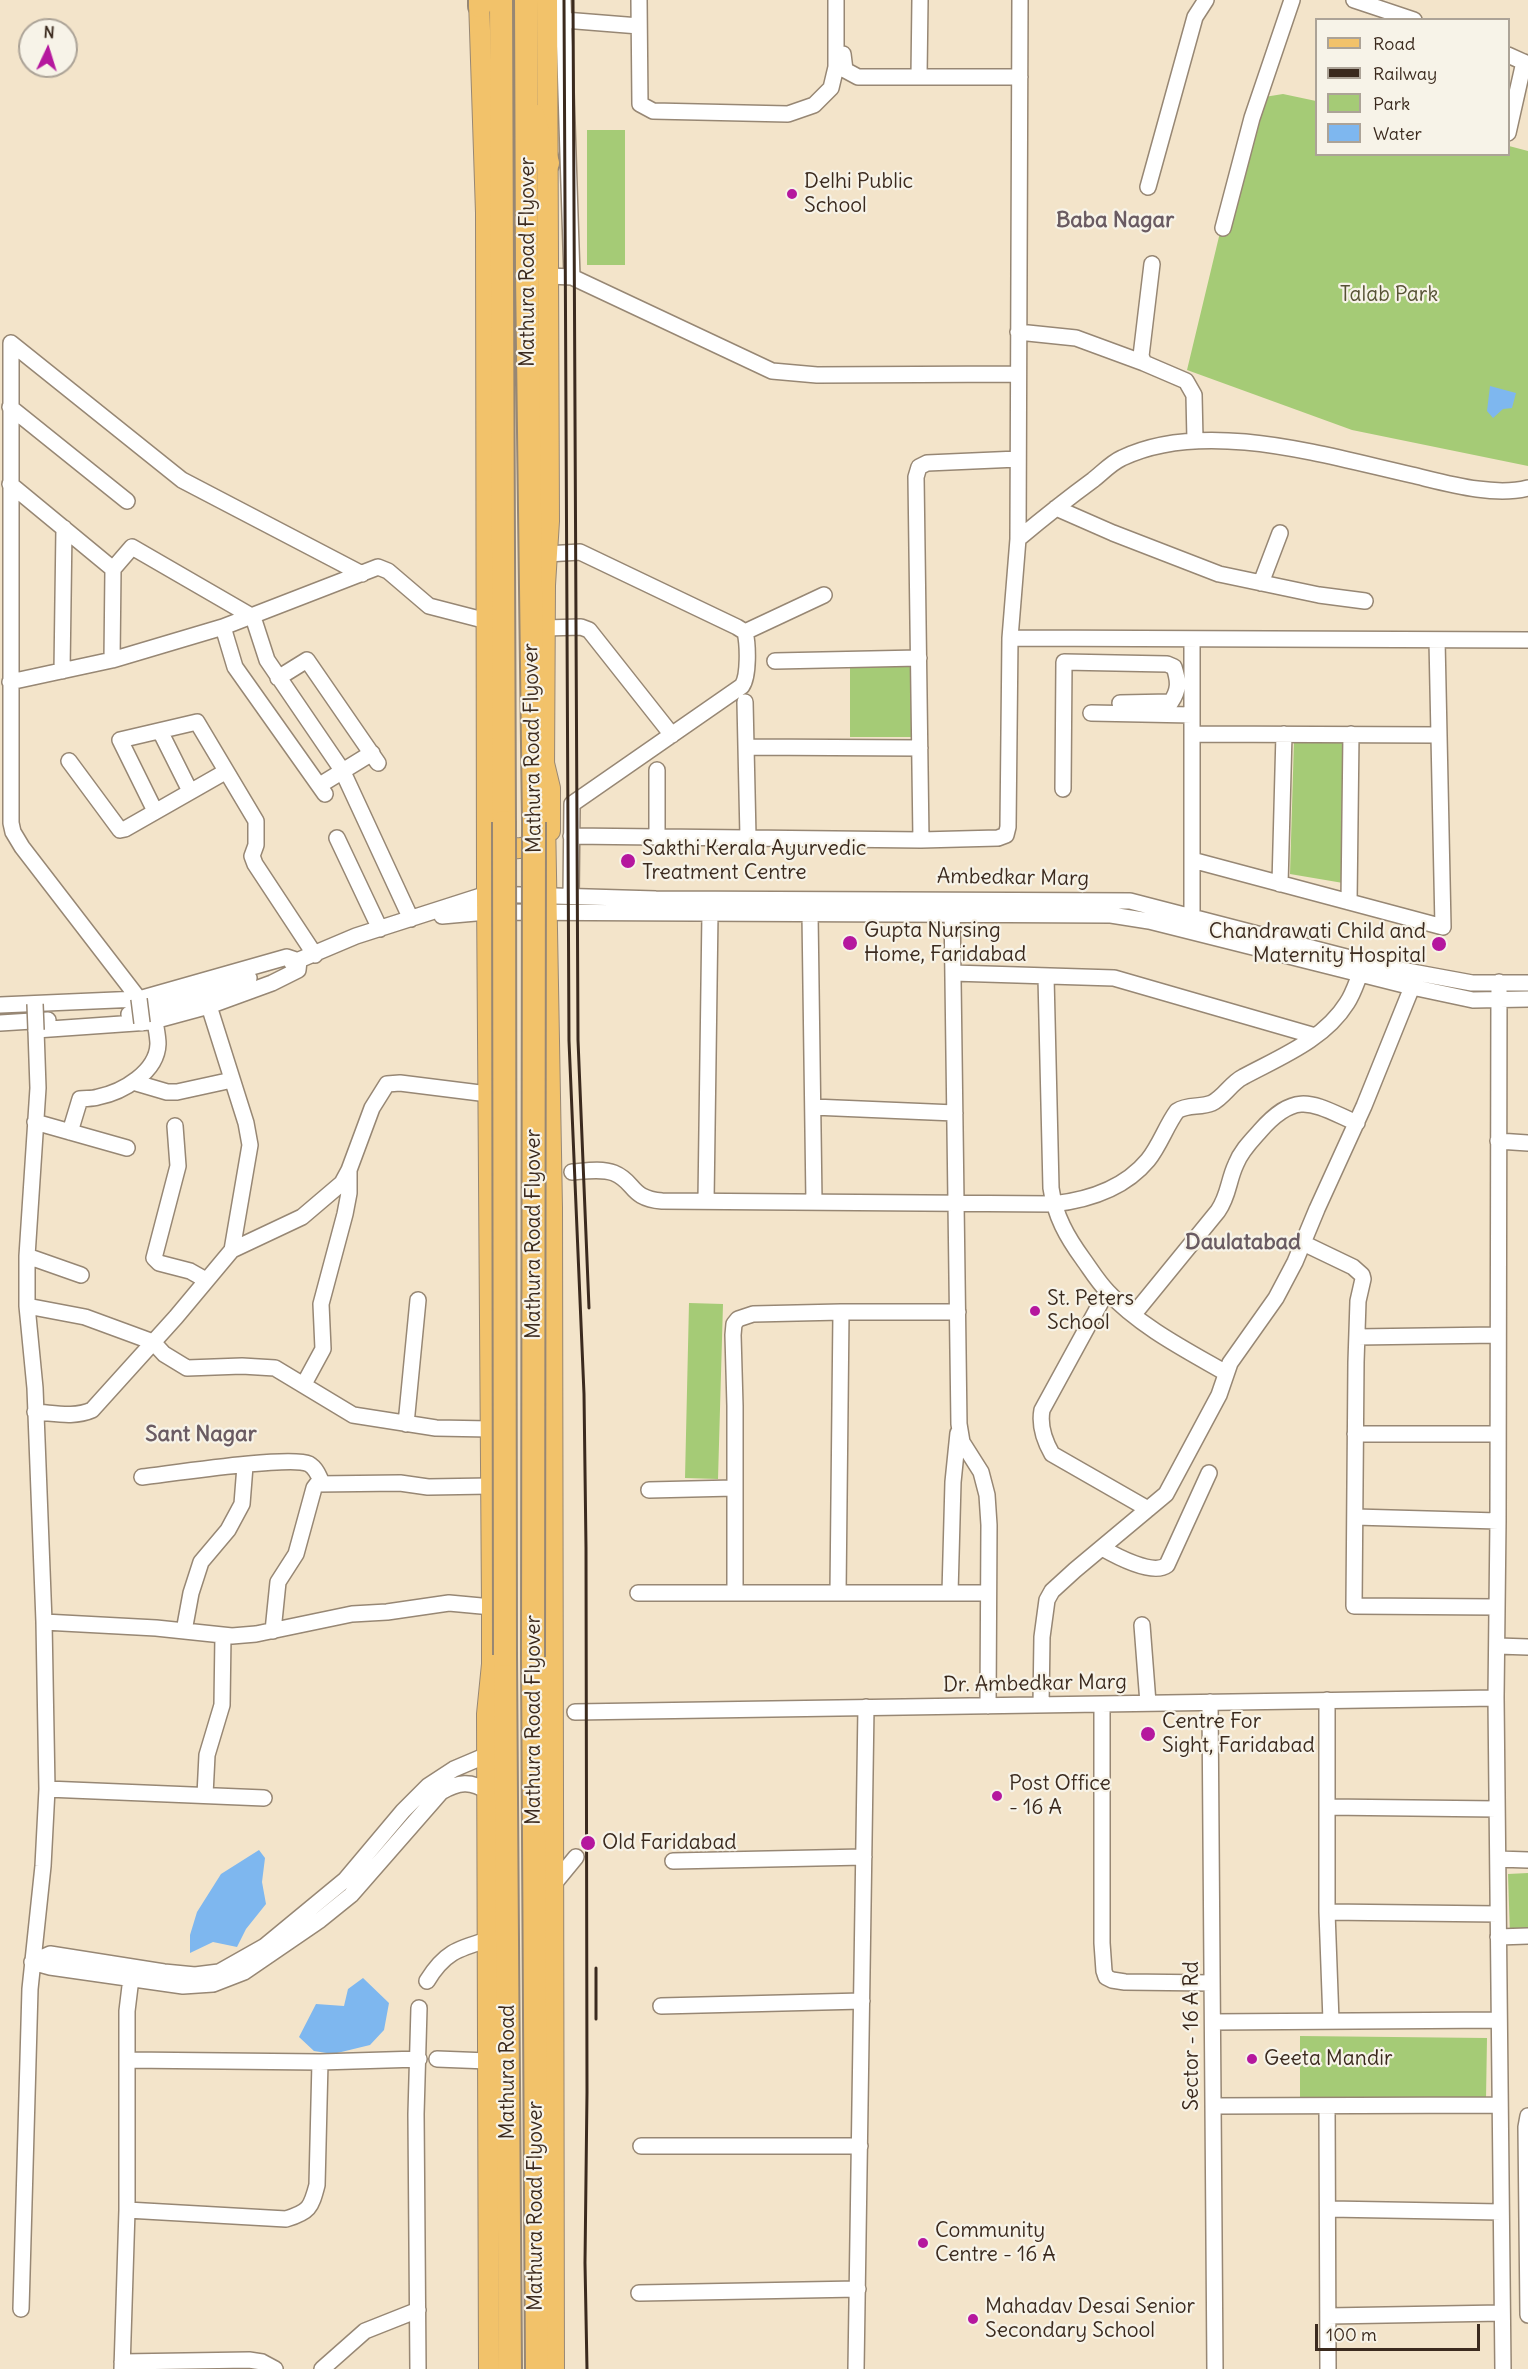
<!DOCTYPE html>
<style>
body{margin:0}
#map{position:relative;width:1528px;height:2369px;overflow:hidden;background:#f3e4ca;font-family:Delius,sans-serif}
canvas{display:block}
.legend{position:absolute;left:1315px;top:18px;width:195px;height:138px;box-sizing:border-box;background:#f7f3e8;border:2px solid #aca397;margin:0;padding:8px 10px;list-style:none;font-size:18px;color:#3b2a1e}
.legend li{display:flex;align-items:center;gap:12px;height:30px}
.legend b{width:30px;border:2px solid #aca397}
.north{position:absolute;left:18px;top:18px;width:60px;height:60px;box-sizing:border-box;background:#f7f3e8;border:2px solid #aca397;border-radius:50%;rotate:4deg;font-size:16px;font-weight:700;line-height:24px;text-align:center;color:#3b2a1e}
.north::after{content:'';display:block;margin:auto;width:21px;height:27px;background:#b5179e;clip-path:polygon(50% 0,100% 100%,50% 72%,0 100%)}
.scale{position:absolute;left:1315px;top:2324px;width:165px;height:27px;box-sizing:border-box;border:3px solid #3b2a1e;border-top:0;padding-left:8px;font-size:18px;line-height:21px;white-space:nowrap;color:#3b2a1e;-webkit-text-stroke:4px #f7f3e8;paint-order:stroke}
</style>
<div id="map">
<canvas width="1528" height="2369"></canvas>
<ul class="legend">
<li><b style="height:8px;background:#f2c26a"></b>Road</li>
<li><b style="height:8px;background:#3b2a1e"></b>Railway</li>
<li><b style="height:16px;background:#a5cb76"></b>Park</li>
<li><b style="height:16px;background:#7eb7ef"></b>Water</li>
</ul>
<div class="north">N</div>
<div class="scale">100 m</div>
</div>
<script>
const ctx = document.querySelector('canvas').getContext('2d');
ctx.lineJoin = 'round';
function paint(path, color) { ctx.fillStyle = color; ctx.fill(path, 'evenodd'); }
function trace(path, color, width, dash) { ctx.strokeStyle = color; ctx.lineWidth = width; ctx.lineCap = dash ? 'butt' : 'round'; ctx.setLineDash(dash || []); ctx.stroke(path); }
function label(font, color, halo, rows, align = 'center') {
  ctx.font = font + ' Delius,sans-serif'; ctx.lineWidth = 4.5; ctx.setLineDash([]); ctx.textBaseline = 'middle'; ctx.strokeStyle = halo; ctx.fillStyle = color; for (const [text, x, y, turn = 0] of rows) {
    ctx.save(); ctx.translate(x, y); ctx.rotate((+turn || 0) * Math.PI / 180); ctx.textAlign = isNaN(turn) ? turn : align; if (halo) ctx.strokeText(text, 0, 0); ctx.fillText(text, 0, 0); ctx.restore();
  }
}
paint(new Path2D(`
 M1283 94 1316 101V154H1508L1509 146 1528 151V466L1352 430 1187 370 1252 99Z
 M587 130H625V265H587Z
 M850 665H911V737H850Z
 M1294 740 1343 742V883L1290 874Z
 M689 1303 723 1304 718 1479 685 1478Z
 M1528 1873V1935L1510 1936 1508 1874Z
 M1300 2036 1487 2038 1486 2099 1300 2098Z`), '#a5cb76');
paint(new Path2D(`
 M1490 386 1516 393 1512 408 1503 409 1493 418 1487 411Z
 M259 1850 265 1858 262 1882 266 1904 246 1929 237 1947 213 1942 190 1953V1935L197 1912 221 1874Z
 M363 1978 389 2003 384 2030 370 2045 333 2054 314 2051 299 2037 316 2004 344 2006 348 1989Z`), '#7eb7ef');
const minor = new Path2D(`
 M563 0 572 277
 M639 0 640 104 653 111 788 114 814 105 831 88 836 67V0
 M1354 0 1414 20
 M564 20 639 26
 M843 54 845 70 858 77H1020
 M1508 55 1528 64
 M919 76 920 0
 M1508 133 1524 62
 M1148 187 1195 17 1206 0
 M1223 228 1252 118 1292 0
 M1152 264 1141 356 1144 363 1186 381 1194 395 1195 440
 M549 276 572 277 772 371 817 375 1018 374
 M1018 332 1076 338 1144 363
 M11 343V823L13 832 22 847 139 999
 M11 343 182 480 362 574
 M10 407 127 501
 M10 484 113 569
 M1056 508 1113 533 1219 574 1319 595 1365 601
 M1018 539C1042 519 1067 499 1093 480 1102 473 1111 463 1122 458 1205 418 1326 456 1412 475 1446 483 1493 497 1528 488
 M547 554 580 552 737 627 745 632C748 644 749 676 742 686L572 804 571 896
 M1261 583 1280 533
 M223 627 235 667 325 794
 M545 628 581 627 589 630 672 735
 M745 632 824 595
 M1010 638 1528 640
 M112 660 113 569 132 547 253 617 267 660 342 770 411 919
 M775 661 919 658
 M62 671 64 528
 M278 678 307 660 378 763
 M10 682 112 660 223 627 378 567 388 571 429 606 487 621
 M745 702 748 837
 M1091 713 1192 715
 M160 731 190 791
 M1192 734 1439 735
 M746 747 920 748
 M69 761 120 830 125 829 225 772
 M320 785 372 753
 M1063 789 1064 662 1167 664 1174 667C1179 682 1179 690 1171 702L1120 703
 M155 811 120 740 197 722 256 821V845L252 856 255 864 315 955
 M571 836 921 840 998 838 1006 835 1008 827 1010 638 1018 539 1020 0
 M657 837V770
 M337 838 380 929
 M921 840 916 477 919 467 927 463 1018 459
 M1192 860 1443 927 1437 640
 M1280 884 1284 734
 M1349 902 1351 734
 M952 905 959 1424 962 1442 981 1472 987 1495 989 1525 988 1706
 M810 914 814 1202
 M442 916 487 912 1111 915 1149 921 1412 987 1473 1000 1528 999
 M1192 927V639
 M292 963 356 936 487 894 656 899 1130 901 1385 967 1472 983H1528
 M953 973 1114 978 1315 1036
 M1046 977 1051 1188C1055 1216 1067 1237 1083 1259 1091 1270 1098 1282 1108 1292 1139 1326 1186 1350 1226 1373
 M1499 982 1498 1521 1496 1698 1503 2369
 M0 1005 139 999 287 957 299 961 298 970 272 983 209 1006 150 1022 36 1030 38 1088 27 1256V1306L35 1388 44 1622 47 1789 43 1866 30 1989 21 2309
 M209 1006 246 1123 250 1145 232 1250
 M129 1014 185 1001 249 978
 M0 1023 48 1020
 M133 1082 167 1092H177L232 1080
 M813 1107 955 1113
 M35 1122 127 1148
 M175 1126 178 1166 154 1258 159 1263 190 1271 206 1280
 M70 1132 80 1099C86 1098 92 1099 98 1097 123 1092 157 1072 158 1044 158 1037 156 1028 155 1021
 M1498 1141 1528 1143
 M572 1172C585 1171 602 1168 614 1173 636 1182 629 1198 662 1201L1053 1204C1089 1200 1124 1189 1148 1160 1160 1145 1166 1126 1177 1111 1188 1104 1200 1108 1212 1103 1224 1097 1231 1083 1243 1077 1280 1057 1324 1040 1347 1003 1353 994 1356 984 1360 974
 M706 1201 710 913
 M1303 1243 1353 1267 1362 1275 1363 1279 1358 1301 1356 1362 1354 1606 1496 1607
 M27 1256 81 1275
 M1107 1291 1042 1410C1039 1426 1044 1440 1052 1454L1148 1509
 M27 1306 85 1317 134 1335 153 1342 164 1354 187 1368 242 1366 275 1368 353 1415 436 1428 490 1429
 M1134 1314 1218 1211C1229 1195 1228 1181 1236 1164 1241 1151 1251 1141 1260 1131 1297 1089 1313 1104 1357 1123
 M1357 1337 1497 1335
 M304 1384 323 1349 321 1304 345 1214 349 1193V1171
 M35 1412C54 1413 74 1418 92 1410L176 1317 232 1250 302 1217 342 1183 349 1170 372 1108 387 1084 400 1083 488 1094
 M406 1424 418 1300
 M1355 1434H1497
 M142 1477C169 1474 291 1455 309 1464 316 1468 319 1476 322 1483
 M649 1490 734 1488
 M1355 1517 1498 1521
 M1102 1548C1116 1556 1153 1576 1167 1565L1209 1473
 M638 1593H988
 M735 1593V1406L733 1335 734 1324 738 1319 753 1314 841 1312H958
 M838 1593 841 1312
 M950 1593 953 1482 958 1433
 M44 1622 156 1628 232 1636 256 1634 352 1614 387 1612 449 1603 492 1607
 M1142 1625 1148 1703
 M184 1631 191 1593 201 1562 228 1530 242 1504 245 1466
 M273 1631 278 1582 296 1554 314 1488 317 1484 400 1483 428 1487 490 1486
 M1498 1646 1528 1647
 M1327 1700V1912L1331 2021
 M1210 1702 1215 2369
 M1102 1704V1943L1104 1971 1106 1977 1112 1980 1125 1982 1212 1983
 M1041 1705 1042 1637 1047 1600 1052 1591 1075 1570 1166 1494 1219 1395 1230 1363 1276 1298 1295 1262 1317 1209 1364 1106 1412 987
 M575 1712 1496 1698
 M47 1789 264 1798
 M205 1795 207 1755 222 1705 223 1635
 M1327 1807 1497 1809
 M1498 1859 1528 1860
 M673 1861 864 1857
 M553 1885 576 1857
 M1327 1912 1498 1914
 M1498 1937 1528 1936
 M32 1962 50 1954 164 1972 195 1975 219 1972 265 1946 345 1880 403 1811 428 1786 454 1769 487 1755
 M32 1962 50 1967 183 1986 213 1984 244 1972 320 1920 351 1895 441 1792C458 1782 471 1780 488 1792
 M427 1981C444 1953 457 1949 487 1940
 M661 2006 862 2001
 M1213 2022 1499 2020
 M437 2059 488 2061
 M127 2060 320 2062 419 2059
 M1213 2106 1500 2105
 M1327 2106 1328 2369
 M1528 2116 1526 2127 1528 2315
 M641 2146H860
 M1329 2209 1501 2212
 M127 2210 286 2219C309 2212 311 2208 317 2185L320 2062
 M639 2293 858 2289
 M1328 2316 1502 2313
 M122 2362 249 2360 262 2362 275 2369
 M122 2369 127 2210V2011L131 1978
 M322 2369 365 2331 418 2310
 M418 2369 416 2114 419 2008
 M856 2369 866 1707`);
const major = new Path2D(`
 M479 0 486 213 487 894 492 1607V1664L487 1714 489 2369
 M544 763 550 788V831
 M544 773 545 585 549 521 547 0
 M545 818 552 1208 554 2369
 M493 836C508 853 531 852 544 834`);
const highway = new Path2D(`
 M501 0 504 822
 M526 0 527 275 534 822
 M480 6V0
 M533 115 548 163
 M505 1655 510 2369
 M533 1657 537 2369`);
trace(minor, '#978774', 18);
trace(major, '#978774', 22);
trace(highway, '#978774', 26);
trace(minor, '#fff', 15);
trace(major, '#f2c26a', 20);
trace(highway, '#f2c26a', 22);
trace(new Path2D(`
 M564 0 569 1041 584 1394 586 1548 587 2092 585 2263 587 2369
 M573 0 578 1040 589 1308
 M596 2019V1968`), '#3b2a1e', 3);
const minorBridge = new Path2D(`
 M139 999 142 1023
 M35 1004 36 1030`);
const highwayBridge = new Path2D(`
 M504 822 505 1655
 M533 1657 534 822`);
trace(minorBridge, '#978774', 18, []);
trace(highwayBridge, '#978774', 26, []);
trace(minorBridge, '#fff', 15);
trace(highwayBridge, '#f2c26a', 22);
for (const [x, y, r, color] of [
 [792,194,6,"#b5179e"],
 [628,861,8,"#b5179e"],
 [850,943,8,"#b5179e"],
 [1439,944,8,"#b5179e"],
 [1035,1311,6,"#b5179e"],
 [1148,1734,8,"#b5179e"],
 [997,1796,6,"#b5179e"],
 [588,1843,8,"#b5179e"],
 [1252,2059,6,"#b5179e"],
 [923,2243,6,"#b5179e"],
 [973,2319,6,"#b5179e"]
]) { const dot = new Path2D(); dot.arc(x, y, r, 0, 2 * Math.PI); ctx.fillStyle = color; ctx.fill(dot); trace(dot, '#f7f3e8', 2); }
label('21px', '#3b2a1e', '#f7f3e8', [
 ["Delhi Public",804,182],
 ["School",804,206],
 ["Sakthi Kerala Ayurvedic",642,849],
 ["Treatment Centre",642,873],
 ["Gupta Nursing",864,931],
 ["Home, Faridabad",864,955],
 ["Chandrawati Child and",1426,932,"right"],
 ["Maternity Hospital",1426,956,"right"],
 ["St. Peters",1047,1299],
 ["School",1047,1323],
 ["Centre For",1162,1722],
 ["Sight, Faridabad",1162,1746],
 ["Post Office",1009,1784],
 ["- 16 A",1009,1808],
 ["Old Faridabad",602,1843],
 ["Geeta Mandir",1264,2059],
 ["Community",935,2231],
 ["Centre - 16 A",935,2255],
 ["Mahadav Desai Senior",985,2307],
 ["Secondary School",985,2331]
], 'left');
label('21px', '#3b2a1e', '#f7f3e8', [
 ["Mathura Road Flyover",528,262,-90],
 ["Mathura Road Flyover",533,748,-91],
 ["Ambedkar Marg",1013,878,1],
 ["Mathura Road Flyover",534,1234,-90],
 ["Dr. Ambedkar Marg",1035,1684,-1],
 ["Mathura Road Flyover",534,1720,-90],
 ["Sector - 16 A Rd",1192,2036,-90],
 ["Mathura Road",508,2072,-90],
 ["Mathura Road Flyover",536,2206,-90]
]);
label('21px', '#565234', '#f7f3e8', [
 ["Talab Park",1389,295]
]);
label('bold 22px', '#6a5b62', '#f7f3e8', [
 ["Baba Nagar",1115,221],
 ["Daulatabad",1243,1243],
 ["Sant Nagar",201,1435]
]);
</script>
